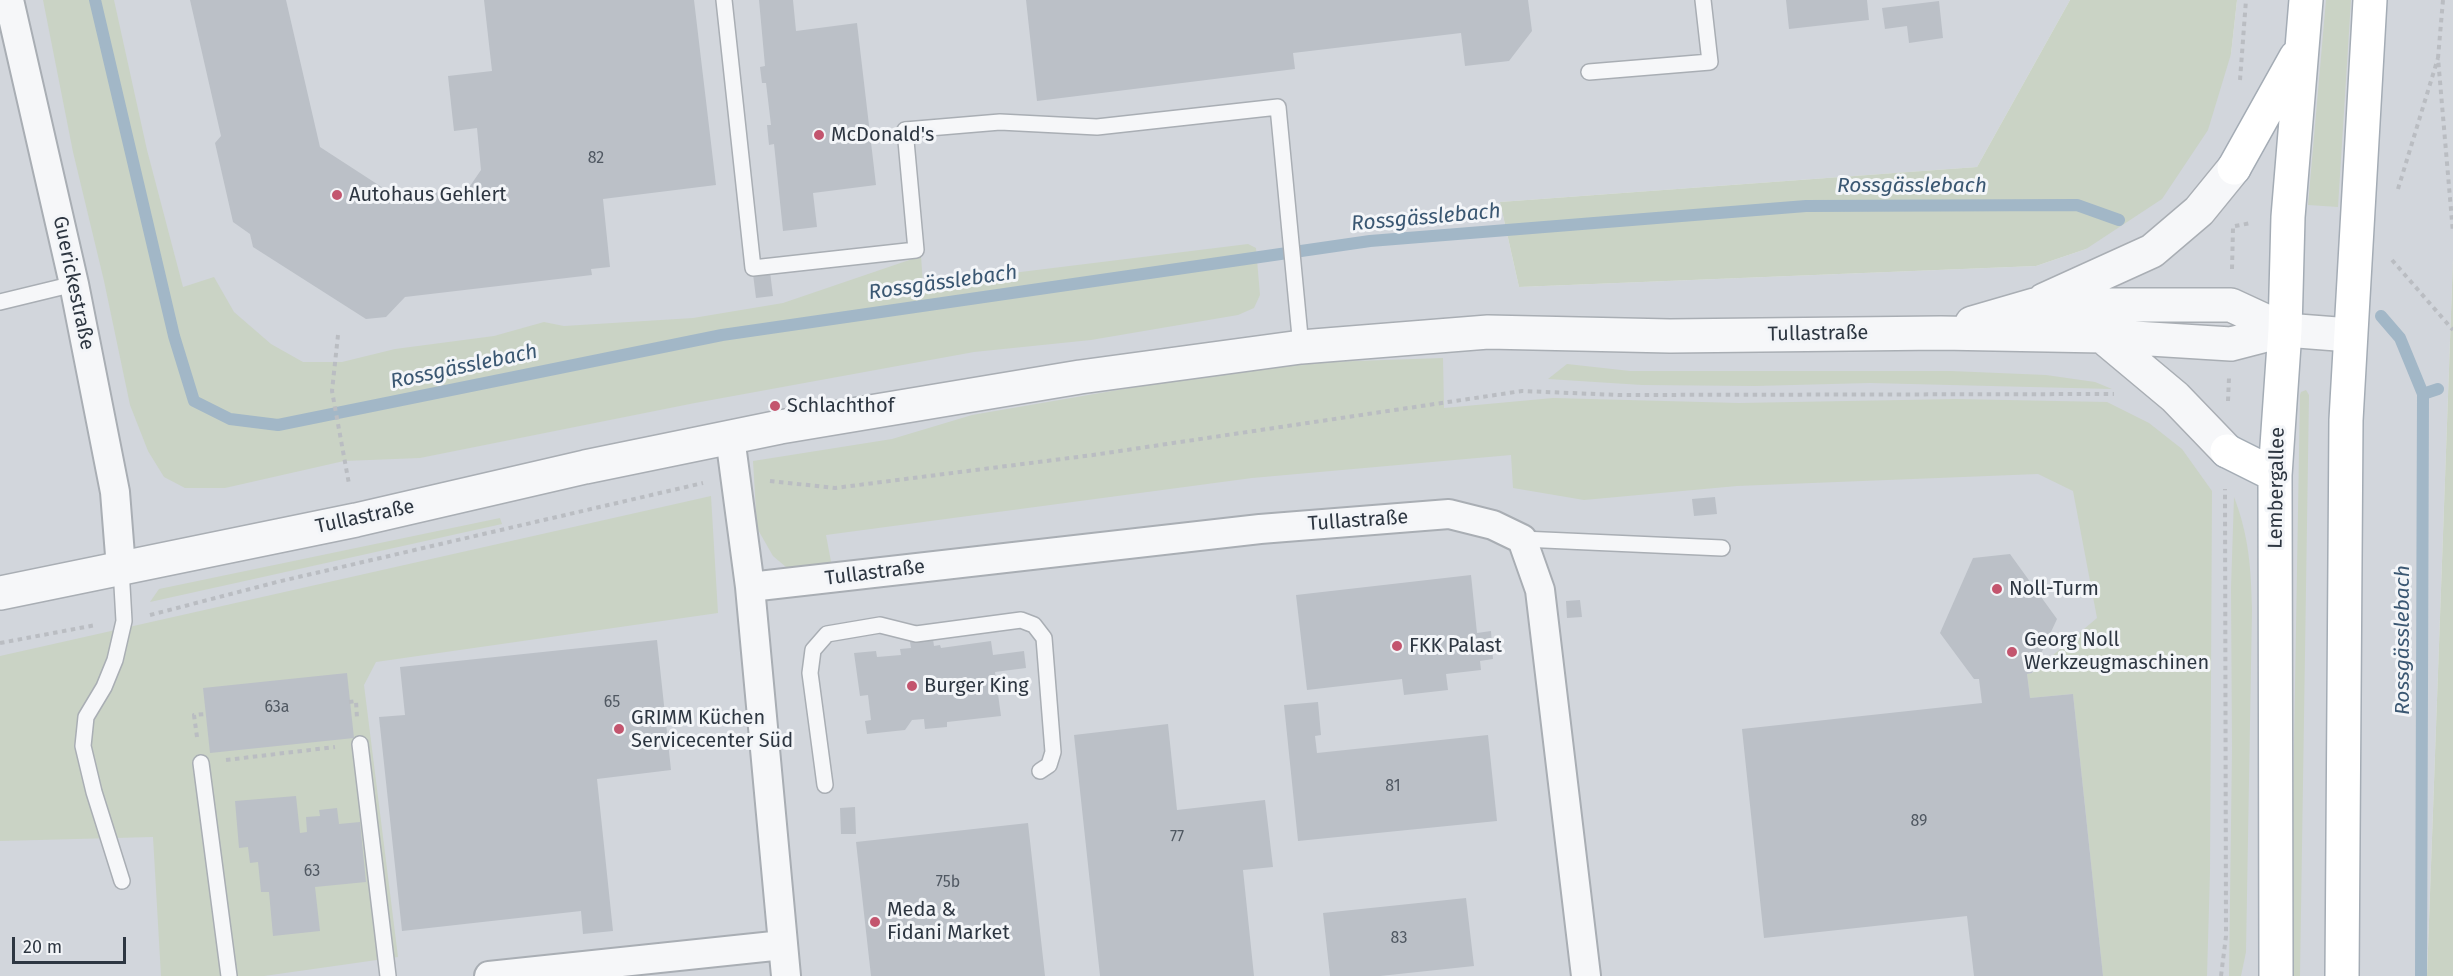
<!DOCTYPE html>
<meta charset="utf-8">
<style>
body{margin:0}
#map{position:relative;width:2453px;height:976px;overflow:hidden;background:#e4e7ea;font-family:"Fira Sans",sans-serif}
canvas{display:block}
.scale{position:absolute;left:12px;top:937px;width:114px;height:27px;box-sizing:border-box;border:3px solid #2d3641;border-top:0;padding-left:8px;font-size:18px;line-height:21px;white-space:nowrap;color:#2d3641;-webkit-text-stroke:4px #f3f5f8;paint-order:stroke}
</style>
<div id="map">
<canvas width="2453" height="976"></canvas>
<div class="scale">20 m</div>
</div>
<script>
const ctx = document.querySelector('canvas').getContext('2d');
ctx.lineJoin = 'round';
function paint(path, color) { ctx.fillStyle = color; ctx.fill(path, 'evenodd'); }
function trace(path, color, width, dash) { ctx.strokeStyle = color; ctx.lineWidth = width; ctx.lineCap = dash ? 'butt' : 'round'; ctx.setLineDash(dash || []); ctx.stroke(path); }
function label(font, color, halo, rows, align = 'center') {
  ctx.font = font + ' "Fira Sans",sans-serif'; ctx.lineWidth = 6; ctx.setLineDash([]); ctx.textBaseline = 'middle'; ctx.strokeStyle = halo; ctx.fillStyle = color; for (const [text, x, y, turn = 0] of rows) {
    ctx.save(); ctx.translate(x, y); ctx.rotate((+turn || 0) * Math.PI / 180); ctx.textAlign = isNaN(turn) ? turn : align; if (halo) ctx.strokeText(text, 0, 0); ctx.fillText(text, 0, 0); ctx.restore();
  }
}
paint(new Path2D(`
 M0 0H2070L1977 167 1500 202 1519 287 2036 266 2086 249 2231 54 2237 0H2453V258L2427 976H0Z`), '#d2d6dc');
paint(new Path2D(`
 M43 0H114L147 150 183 287 214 277 234 312 271 344 303 362H342L395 349 494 336 544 322 564 326 693 318 783 303 921 256 923 284 1248 244 1256 248 1260 295 1254 308 1238 315 1091 340 974 352 695 403 420 458 344 461 225 488H185L164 477 148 451 130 405 104 281 73 152Z
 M2070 0H2237L2231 54 2208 130 2162 199 2086 249 2036 266 1519 287 1500 202 1977 167Z
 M2326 0H2351L2338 207 2308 205Z
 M2453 258V976H2427Z
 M1443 358 1444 408 1553 398 1739 403 1956 399 2107 402 2149 423 2182 449 2212 491 2210 872 2207 976H2103L2073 694 2030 698 2027 674 2032 673 2097 618 2073 491 2038 474 1737 486 1584 500 1513 488 1511 455 1252 478 826 535 832 567H786L773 556 757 528 753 461 892 439 972 415 1269 364Z
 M1567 364 1630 371H1951L2046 375 2095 382 2112 389 1870 383 1755 386 1642 385 1548 379Z
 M2306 390 2309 395 2300 976H2290L2300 395 2301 392Z
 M711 496 718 613 376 662 364 685 398 957 264 976H161L153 837 0 841V656Z
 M2234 497C2249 536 2251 568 2252 609L2246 952 2241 976H2229L2232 749 2231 588Z
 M500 518 502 524 150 602 159 589Z`), '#cad3c5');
trace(new Path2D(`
 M95 0 174 336 194 401 230 419 278 425 722 335 1370 241 1806 206 2077 205 2119 220
 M2381 316 2400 338 2423 394 2421 976
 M2423 394 2438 389`), '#a2b7c7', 12);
paint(new Path2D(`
 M190 0H286L320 147 397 197 468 189 481 170 477 128 454 131 448 76 492 71 484 0H694L716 185 603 199 610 267 591 269 592 275 405 297 386 317 366 319 253 247 250 234 233 222 215 143 221 136Z
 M759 0H793L796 31 857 23 876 185 813 193 817 227 783 231 774 144 769 145 767 125H771L766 83H762L760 67 765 66Z
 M1026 0H1528L1532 31 1509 61 1465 66 1461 33 1293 53 1295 69 1037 101Z
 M1786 0H1867L1869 20 1789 29Z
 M1939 1 1943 38 1909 43 1907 26 1885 29 1882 8Z
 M770 272 773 296 756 298 753 274Z
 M1715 497 1717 514 1694 516 1692 499Z
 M2010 554 2057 619 2032 673 2027 674 2030 698 2073 694 2103 976H1974L1967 916 1764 938 1742 729 1982 703 1979 679H1974L1940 633 1973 558Z
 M1471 575 1477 633 1491 631 1493 659 1480 661 1481 670 1446 674 1448 690 1404 695 1402 679 1307 690 1296 595Z
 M1580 600 1582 617 1567 618 1566 601Z
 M933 639 934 646 940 645 941 648 991 641 993 655 1024 651 1026 668 995 672 1001 716 947 722V727L925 729 924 719 912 720 905 730 867 734 865 721 871 720 868 695 860 696 854 653 876 651 877 657 901 655 900 649 911 648 910 642Z
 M657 640 671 770 597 779 613 931 583 934 581 911 402 931 379 717 405 715 400 667Z
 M347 673 354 738 210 753 203 688Z
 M1318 702 1321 735 1315 736 1317 753 1488 735 1497 821 1298 841 1284 705Z
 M1168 724 1177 810 1265 800 1273 867 1243 870 1254 976H1100L1074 735Z
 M296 796 300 833 307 832 306 817 320 816 319 810 337 808 339 824 360 822 366 882 315 887 320 931 273 936 269 892H261L258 862 250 863 248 847 239 848 235 801Z
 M855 807 856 834H841L840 808Z
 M1028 823 1045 976H871L856 842Z
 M1466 898 1474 966 1380 976H1330L1323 913Z`), '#bbc0c7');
const service = new Path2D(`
 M724 0 753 268 916 250 905 130 1000 122 1097 127 1278 107 1301 347
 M1589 72 1710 62 1703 0
 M0 302 74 284
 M1522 539 1722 548
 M121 568 124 621 115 660 104 687 86 717 83 746 94 792 122 881
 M360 744 388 976
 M201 763 229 976
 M825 785 810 673 813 650 827 634 880 625 916 634 1021 620 1034 625 1044 638 1053 752 1049 765 1040 771`);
const minor = new Path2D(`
 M9 0 74 284 115 492 121 568
 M730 437 750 587 786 976
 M750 587 1260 529 1449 514 1493 525 1522 539 1540 590 1586 976
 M489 976 783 945`);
const tertiary = new Path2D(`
 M2044 300 2152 251 2199 211 2234 168
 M1972 323 2034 305H2231L2285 330
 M2102 336 2175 397 2227 451
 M0 593 356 520 585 467 780 427 1080 377 1301 347 1488 332 1670 336 1941 333 2102 336 2231 344 2285 330 2350 335`);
const primary = new Path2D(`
 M2234 168 2296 57
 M2227 451 2275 475
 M2276 976 2275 475 2285 330 2288 217 2306 0
 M2342 976 2346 420 2370 0`);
trace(service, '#a9aeb4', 18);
trace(minor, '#a9aeb4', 32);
trace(tertiary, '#a9aeb4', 36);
trace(primary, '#a4acb5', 36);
trace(new Path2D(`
 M2443 0 2438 58 2453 233
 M2240 80 2246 0
 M2398 189 2438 58
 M2235 226 2251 223
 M2392 260 2453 330
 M2232 269 2233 228
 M338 335 332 391 349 484
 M2228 401 2229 378
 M770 481 835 488 1093 455 1522 391 1618 395 2114 394
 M150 615 277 582 703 483
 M0 643 96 625
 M349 702 356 701 357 718
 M197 737 194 715 205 714
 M226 760 335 747
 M2221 976 2226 936 2225 489`), '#babdc2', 4, [4.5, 4.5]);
trace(service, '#f6f7f9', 15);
trace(minor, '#f6f7f9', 28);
trace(tertiary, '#f6f7f9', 33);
trace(primary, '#fff', 33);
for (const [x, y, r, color] of [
 [819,135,6,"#c3556e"],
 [337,195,6,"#c3556e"],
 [775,406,6,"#c3556e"],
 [1997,589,6,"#c3556e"],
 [1397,646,6,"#c3556e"],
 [2012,652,6,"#c3556e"],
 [912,686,6,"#c3556e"],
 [619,729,6,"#c3556e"],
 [875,922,6,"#c3556e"]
]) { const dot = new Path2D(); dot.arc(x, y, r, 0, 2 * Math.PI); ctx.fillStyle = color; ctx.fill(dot); trace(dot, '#f3f5f8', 2); }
label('16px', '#505862', null, [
 ["82",596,159],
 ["65",612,703],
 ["63a",277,708],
 ["81",1393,787],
 ["89",1919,822],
 ["77",1177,838],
 ["63",312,872],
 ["75b",948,883],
 ["83",1399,939]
]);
label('20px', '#2d3641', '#f3f5f8', [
 ["McDonald's",831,135],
 ["Autohaus Gehlert",349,195],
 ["Schlachthof",787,406],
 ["Noll-Turm",2009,589],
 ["Georg Noll",2024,640],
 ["Werkzeugmaschinen",2024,663],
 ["FKK Palast",1409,646],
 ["Burger King",924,686],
 ["GRIMM Küchen",631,718],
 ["Servicecenter Süd",631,741],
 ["Meda &",887,910],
 ["Fidani Market",887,933]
], 'left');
label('20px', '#2d3641', '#f3f5f8', [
 ["Guerickestraße",73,283,78],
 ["Tullastraße",1818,334,-1],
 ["Lembergallee",2277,488,-89],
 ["Tullastraße",365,517,-12],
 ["Tullastraße",1358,521,-4],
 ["Tullastraße",875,573,-7]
]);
label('italic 21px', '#3a5772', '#f3f5f8', [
 ["Rossgässlebach",1912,186],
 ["Rossgässlebach",1426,218,-5],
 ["Rossgässlebach",943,283,-8],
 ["Rossgässlebach",464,367,-12],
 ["Rossgässlebach",2403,640,-90]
]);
</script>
